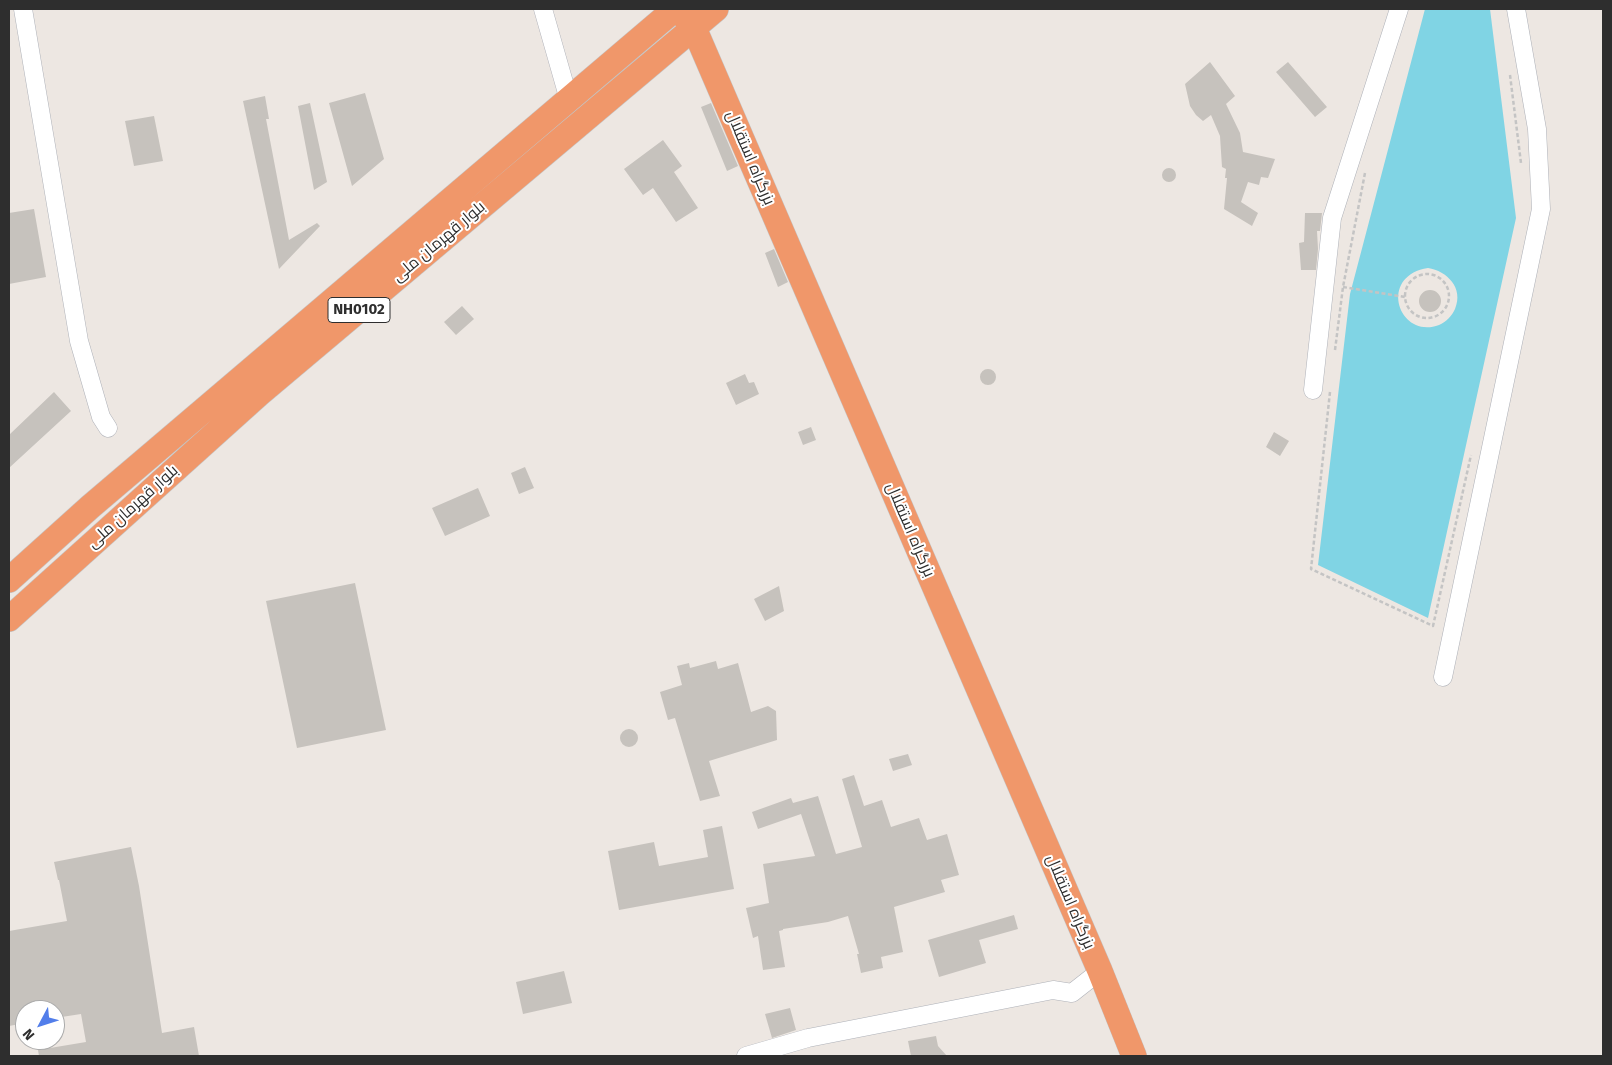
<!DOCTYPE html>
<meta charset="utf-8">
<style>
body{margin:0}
#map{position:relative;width:1612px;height:1065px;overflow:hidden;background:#ede7e2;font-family:"Fira Sans",sans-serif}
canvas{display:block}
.frame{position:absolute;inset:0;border:10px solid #2e2e2e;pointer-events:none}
.north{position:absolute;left:15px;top:1000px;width:50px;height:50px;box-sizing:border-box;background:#fff;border:1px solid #ababab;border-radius:50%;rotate:230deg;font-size:14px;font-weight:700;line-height:20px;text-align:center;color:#2e2e2e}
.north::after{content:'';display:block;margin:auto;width:18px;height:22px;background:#527eea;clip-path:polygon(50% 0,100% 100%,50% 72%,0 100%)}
</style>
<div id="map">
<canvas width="1612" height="1065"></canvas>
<div class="frame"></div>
<div class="north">N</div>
</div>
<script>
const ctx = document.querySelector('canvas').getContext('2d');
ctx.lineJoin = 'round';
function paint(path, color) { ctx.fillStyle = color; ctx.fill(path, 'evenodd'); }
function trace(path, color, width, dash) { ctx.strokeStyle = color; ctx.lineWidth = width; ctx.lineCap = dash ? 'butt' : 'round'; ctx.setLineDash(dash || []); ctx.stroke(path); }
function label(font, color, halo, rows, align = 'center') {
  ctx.font = font + ' "Fira Sans",Cairo,sans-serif'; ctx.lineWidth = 4; ctx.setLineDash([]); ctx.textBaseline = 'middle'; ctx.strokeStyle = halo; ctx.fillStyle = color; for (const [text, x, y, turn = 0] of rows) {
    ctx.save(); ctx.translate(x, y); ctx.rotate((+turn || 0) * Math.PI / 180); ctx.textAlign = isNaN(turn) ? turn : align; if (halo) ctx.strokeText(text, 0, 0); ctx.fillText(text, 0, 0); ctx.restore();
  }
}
paint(new Path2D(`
 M1425 9H1490L1516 218 1428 618 1318 565 1350 294ZM1428 268C1447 271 1464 288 1455 309 1452 316 1446 322 1439 325 1399 340 1377 276 1428 268Z`), '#80d4e4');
paint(new Path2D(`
 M1210 62 1235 96 1226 104 1240 133 1243 152 1275 159 1268 178 1261 177 1259 185 1248 182 1241 202 1258 213 1252 226 1224 209 1227 178H1225L1226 169 1222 167 1220 136 1211 115 1203 121 1196 115 1190 106 1185 84Z
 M1288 62 1327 107 1315 117 1276 72Z
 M365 93 384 159 352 186 329 103Z
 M265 96 269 119H266L289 240 317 223 320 226 279 269 243 101Z
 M310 103 327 182 314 190 298 106Z
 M711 103 738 166 727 171 701 107Z
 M154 116 163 161 134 166 125 121Z
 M663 140 682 166 674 172 698 208 676 222 653 188 643 195 624 169Z
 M1162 175a7 7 0 1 1 14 0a7 7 0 1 1-14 0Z
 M34 209 46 277 9 284V213Z
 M1305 213H1322L1320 231H1317L1318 249 1316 270H1301L1299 243 1304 242Z
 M774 249 788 282 778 287 765 253Z
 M1419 301a11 11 0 1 1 22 0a11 11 0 1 1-22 0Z
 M462 306 474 319 456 335 444 322Z
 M980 377a8 8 0 1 1 16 0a8 8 0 1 1-16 0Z
 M745 374 749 383 754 382 759 394 736 405 726 383Z
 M54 392 71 411 9 468V435Z
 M811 427 816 440 803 445 798 432Z
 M1274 432 1289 441 1280 456 1266 447Z
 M525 467 534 488 519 494 511 473Z
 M478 488 490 516 445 536 432 508Z
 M355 583 386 730 297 748 266 601Z
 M779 586 784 611 765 621 754 599Z
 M716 661 718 669 738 663 751 712 768 706 776 711 777 740 709 761 720 796 700 801 675 718 668 720 660 692 682 685 677 666 689 663 690 668Z
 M620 738a9 9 0 1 1 18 0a9 9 0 1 1-18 0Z
 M908 754 912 765 893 771 889 759Z
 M854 775 864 806 882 800 891 827 919 818 927 840 947 834 959 875 941 880 945 892 894 907 903 952 881 957 883 968 861 973 857 954H859L848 916 828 922 783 929V930L779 931 785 967 763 970 758 936 753 938 746 908 769 903 763 864 815 856 801 814 758 829 752 812 791 798 793 803 818 796 836 854 862 847 842 779Z
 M722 826 734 889 619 910 608 851 654 842 659 866 708 857 703 830Z
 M131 847 139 886 162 1033 194 1027 199 1056H39L38 1050 86 1042 81 1014 55 1018V1010H25V1023L9 1026V931L67 921 59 880H58L54 862Z
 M1014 915 1018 929 979 940 986 963 939 977 928 940Z
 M564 971 572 1003 523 1014 516 982Z
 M790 1008 796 1030 772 1038 765 1014Z
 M936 1036 938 1046 947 1056H911L908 1041Z`), '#c6c2bd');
const minor = new Path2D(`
 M23 9 79 341 101 417 108 428
 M543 9 569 100
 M1313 390 1332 218 1399 9
 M1443 677 1541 209 1537 129 1516 9
 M746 1056 808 1038 1053 990 1072 993 1100 971`);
const highway = new Path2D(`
 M678 9 694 28 1100 971 1134 1056
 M9 580 90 507 675 9
 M9 619 259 394 716 9`);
trace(minor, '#aeb1b8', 19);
trace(highway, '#c4c4c4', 26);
trace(new Path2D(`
 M1510 75 1521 163
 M1405 296a22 22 0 1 1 44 0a22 22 0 1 1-44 0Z
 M1343 287 1405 297
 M1335 350 1343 287 1365 173
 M1330 392 1311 569 1433 626 1471 455`), '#c4c4c4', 2.5, [4, 2.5]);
trace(minor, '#fff', 18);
trace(highway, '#f0976a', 25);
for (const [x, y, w] of [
 [359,310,62]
]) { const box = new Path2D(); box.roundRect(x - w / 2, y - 12.5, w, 25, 4); ctx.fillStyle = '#fff'; ctx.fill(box); trace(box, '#2e2e2e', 1); }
label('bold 15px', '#2e2e2e', null, [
 ["NH0102",359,310]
]);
label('16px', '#2e2e2e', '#fff', [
 ["بزرگراه استقلال",750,158,67],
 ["بلوار قهرمان ملی",439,242,-40],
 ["بلوار قهرمان ملی",133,507,-42],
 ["بزرگراه استقلال",910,530,67],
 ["بزرگراه استقلال",1070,902,67]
]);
</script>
